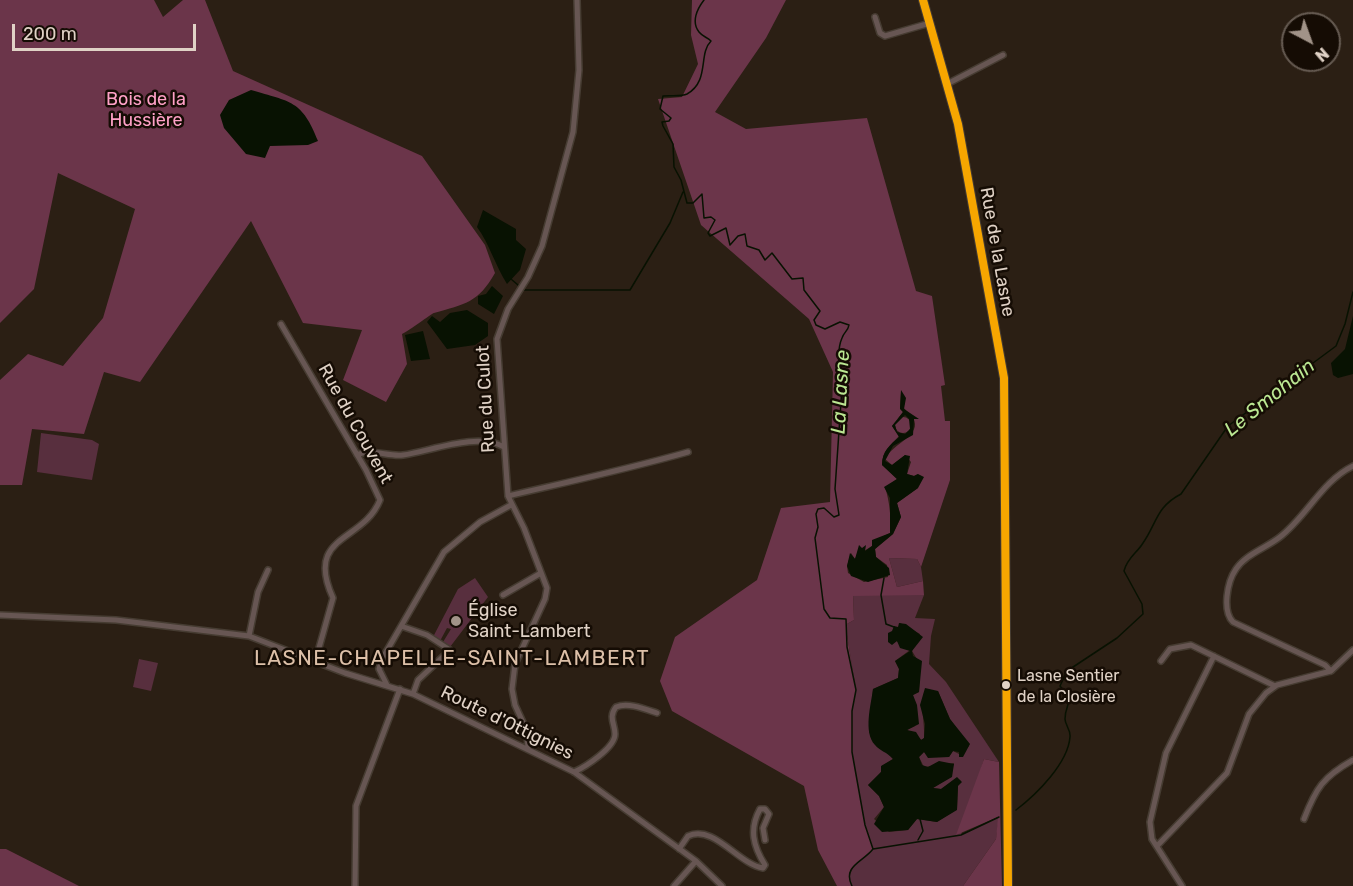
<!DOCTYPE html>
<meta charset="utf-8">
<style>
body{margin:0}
#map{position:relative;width:1353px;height:886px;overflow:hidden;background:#2b1f14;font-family:Rubik,sans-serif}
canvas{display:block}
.north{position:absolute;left:1281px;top:12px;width:60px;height:60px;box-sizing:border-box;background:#150c04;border:2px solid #665b52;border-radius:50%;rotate:139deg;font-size:16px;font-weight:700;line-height:24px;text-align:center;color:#e0d2c6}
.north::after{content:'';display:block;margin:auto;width:21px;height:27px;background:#a19388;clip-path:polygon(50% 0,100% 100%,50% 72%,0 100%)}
.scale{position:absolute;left:12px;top:24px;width:184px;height:27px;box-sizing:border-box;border:3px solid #e0d2c6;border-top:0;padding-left:8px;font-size:18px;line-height:21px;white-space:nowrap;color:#e0d2c6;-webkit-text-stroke:4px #150c04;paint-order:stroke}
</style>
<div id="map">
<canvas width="1353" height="886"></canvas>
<div class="north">N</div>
<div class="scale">200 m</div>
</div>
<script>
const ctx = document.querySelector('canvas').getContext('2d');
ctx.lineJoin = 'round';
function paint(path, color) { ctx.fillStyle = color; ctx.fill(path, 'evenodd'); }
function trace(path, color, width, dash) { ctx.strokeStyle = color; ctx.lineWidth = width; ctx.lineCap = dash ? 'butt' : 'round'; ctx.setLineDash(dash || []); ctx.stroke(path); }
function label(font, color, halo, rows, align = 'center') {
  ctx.font = font + ' Rubik,sans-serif'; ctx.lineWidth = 5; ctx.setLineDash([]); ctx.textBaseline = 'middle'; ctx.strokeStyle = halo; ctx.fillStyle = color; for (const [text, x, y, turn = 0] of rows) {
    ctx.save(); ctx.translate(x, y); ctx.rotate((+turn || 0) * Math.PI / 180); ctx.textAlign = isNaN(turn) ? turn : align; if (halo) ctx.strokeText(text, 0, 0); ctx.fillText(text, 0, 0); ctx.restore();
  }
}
paint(new Path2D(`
 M41 433 92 440 99 444 92 480 37 472Z
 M889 558 917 559 921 567 923 581 897 587Z
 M475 578 488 597 450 647 443 642 451 629 447 628 440 641 433 637 458 589Z
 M853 595H924L915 618 935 619 931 636 929 664 946 682 999 762 984 759 961 835 999 817 996 839 963 886H852L848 879 855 863 873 849 865 825 852 752V711L856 690 846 629 847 624 854 620ZM900 623 920 634 912 651 920 664 919 692 913 695 915 726 907 730 922 740 924 738C925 722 920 708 924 693L938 691 950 719 969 746 959 754 953 751 949 757H930L924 752 919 757 924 767 954 763 950 777 933 788 941 789 957 778 961 781 958 785 957 809 937 822 917 819 908 830 889 832 874 819 884 807 879 796 868 785 881 772 882 766 893 759 886 750 877 747 869 732 873 689 898 678 899 669 895 661 910 650 895 640Z
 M139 659 158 663 151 691 133 687Z`), '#582f3e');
paint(new Path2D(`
 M0 0H154L163 17 183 0H205L233 71 422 156 485 245 495 273C478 303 465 304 434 313 431 314 409 331 402 334L407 364 386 402 343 380 362 330 303 323 251 221 140 382 104 372 84 434 32 429 22 485H0V380L28 354 63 366 103 318 135 209 58 173 34 289 0 323Z
 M692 0H786L766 38 715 112 746 129 867 118 916 291 932 296 945 385 941 386 945 421H950V480L921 567 917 559 889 558 897 587 923 581 924 595 853 596 854 620 847 624 846 629 856 690 852 711V752L865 825 873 849C863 862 842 866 852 886H837L818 850 804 786 672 711 660 681 675 637 757 580 781 508 830 502 833 372 809 319 701 225 658 99 682 97 698 64 691 35ZM901 392 905 403 903 407C906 411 911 414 913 418 923 435 893 443 885 459L892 465 905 455 911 462 907 474 914 476 918 474V488L897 503 901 517 893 534 875 549 876 557 887 565 888 577 864 582 848 573 847 566 851 553 855 559 860 547 864 551 872 546V542L890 533C892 523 889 497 885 488L897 479 882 465C882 451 891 445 899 436L892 426 903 412 900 408Z
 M895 425a8 8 0 1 1 16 0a8 8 0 1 1-16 0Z
 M984 759 999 762 1002 886H963L996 839 998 817 956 835Z
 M0 849H6L79 886H0Z`), '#6b354a');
paint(new Path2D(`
 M251 90C291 102 302 100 318 141L308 145 270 146 265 158 246 154 224 128 220 115 229 100Z
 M483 210 516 229V240L526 249 520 270 507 284C495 265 490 245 477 227Z
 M492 286 503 296 494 314 478 304V296L486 294Z
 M467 310 488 323V336L475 345 447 349 427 322 432 316 440 322 450 313Z
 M1353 316V374L1338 378 1333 375 1331 363 1345 349Z
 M423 331 430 359 411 361 405 335Z
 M901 390 906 398 904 409 919 419H914L913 435 893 446 885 461 892 465 905 455 910 456 907 474 914 476 918 474 924 477 918 488 897 503 901 517 893 534 875 549 876 557 889 568 890 575 868 582 851 576 847 566 850 553 855 559 859 545 862 548 866 545 865 551 872 546V540L890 533V498L884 487 897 479 882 465C882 451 890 445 899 437L892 426 903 412 900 409ZM905 415 909 419 910 429 905 434 897 432 895 425Z
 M899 623 906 624 923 637 912 651 913 656 922 661 919 692 913 695 917 705 919 724 907 730 916 732 921 740 924 738 925 724 920 705 925 688 938 691 950 719 970 744 963 757H959V752L953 751 949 757 928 758 924 752 919 757 922 765 928 767 939 761 954 764 952 777 933 788 941 789 957 777 962 782 958 786 957 810 937 822 917 819 908 830 882 832 874 824 884 807 879 796 868 785 881 772V766L893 759C887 752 880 751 875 745 863 732 871 705 873 689L898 678 899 669 895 661 910 651 900 648 897 641 892 645 888 642V633L892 631 894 626 898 627Z`), '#081202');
trace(new Path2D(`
 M704 0C697 9 691 22 699 32 703 37 707 37 711 41 698 54 710 81 687 94 681 97 670 95 663 96L660 109 671 118 669 121 662 122 663 126 673 144 674 167 681 180 687 203H693L702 194 704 218 711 217 715 220 708 233 710 236 726 228 730 245 738 236 745 234 747 246 759 250 765 260 772 253 792 279 803 278 804 290 820 311 814 320 816 325 825 329 840 322 849 325C848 331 844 332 842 338 838 347 837 366 843 373L835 489 839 515 834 517 824 508 818 509 816 514 818 527 815 538 824 609 830 618 846 619 847 647 856 690 852 711V752L865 825 873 849C863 862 842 866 852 886
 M511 279 518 285
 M524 290H630L670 223 683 192
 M884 578 881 595 886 624 894 627
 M1016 810C1037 794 1068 763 1070 737 1071 730 1065 725 1065 719 1065 702 1076 704 1060 686L1067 671 1117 638 1143 614 1142 604 1124 571C1127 558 1137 553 1143 543 1157 523 1156 507 1181 494L1228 426 1336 346 1345 324 1353 292
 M918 840 923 831 920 819
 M873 849 961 835 999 817`), '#081202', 1.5);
const minor = new Path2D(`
 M875 17 880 33 885 36 930 23
 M947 84 1003 55
 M281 324 366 470 380 500C363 543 304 534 333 598L315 662
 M357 455C371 448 388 457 403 455 431 451 478 432 504 447
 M508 496C568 482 628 469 688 452
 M503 595 541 573
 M0 615 116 620 249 636 345 673 413 694 574 772 696 861 722 886
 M401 626 427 635 450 650 418 680 413 694
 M249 636 258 592 268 570
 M1161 661 1170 649 1191 645 1275 686
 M1331 671 1325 665 1233 622C1222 611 1227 582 1236 569 1246 554 1266 548 1280 537 1307 516 1322 481 1353 466
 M387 685 379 669 382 659 444 552 480 522 511 505
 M528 749 527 731 515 705 512 689 515 664 545 599 547 588 524 528 508 496 497 339 508 309 528 277 542 246 573 132 579 70 577 0
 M574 772C585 767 615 748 615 734 615 724 608 717 616 707 628 702 645 709 657 713
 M1304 819C1316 788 1323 777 1353 760
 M1157 846 1227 773 1249 714 1266 693 1277 685 1331 671 1353 650
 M679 849 688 836C714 824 738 864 763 868L765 865C753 846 749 829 760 809H765L769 814 763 828 765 840
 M355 886 356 806 400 689
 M674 886 696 861
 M1182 886 1152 839 1150 822 1166 753 1214 656`);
const tertiary = new Path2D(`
 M923 0 958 124 1004 378 1008 886`);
trace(minor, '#463c32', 8);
trace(tertiary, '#463c32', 10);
trace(minor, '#675653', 5);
trace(tertiary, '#675653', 7);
trace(new Path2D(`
 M923 0 958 124 1004 378 1008 886`), '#f7a600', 8);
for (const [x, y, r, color] of [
 [456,621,6,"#a19388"],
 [1006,685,5,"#e0d2c6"]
]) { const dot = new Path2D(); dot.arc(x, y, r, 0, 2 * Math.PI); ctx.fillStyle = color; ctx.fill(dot); trace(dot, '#150c04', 2); }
label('16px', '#e0d2c6', '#150c04', [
 ["Lasne Sentier",1017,676],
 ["de la Closière",1017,697]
], 'left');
label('18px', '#ffa1c7', '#150c04', [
 ["Bois de la",146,100],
 ["Hussière",146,121]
]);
label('18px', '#e0d2c6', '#150c04', [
 ["Rue de la Lasne",997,252,80],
 ["Rue du Culot",486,399,-93],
 ["Rue du Couvent",355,424,61],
 ["Route d'Ottignies",507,723,26]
]);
label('18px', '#e0d2c6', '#150c04', [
 ["Église",468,611],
 ["Saint-Lambert",468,632]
], 'left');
label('italic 20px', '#bbe792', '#150c04', [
 ["La Lasne",841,392,-87],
 ["Le Smohain",1270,398,-39]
]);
ctx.letterSpacing = '1.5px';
label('21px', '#ddc0a8', '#150c04', [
 ["LASNE-CHAPELLE-SAINT-LAMBERT",452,659]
]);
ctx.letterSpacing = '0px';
</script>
